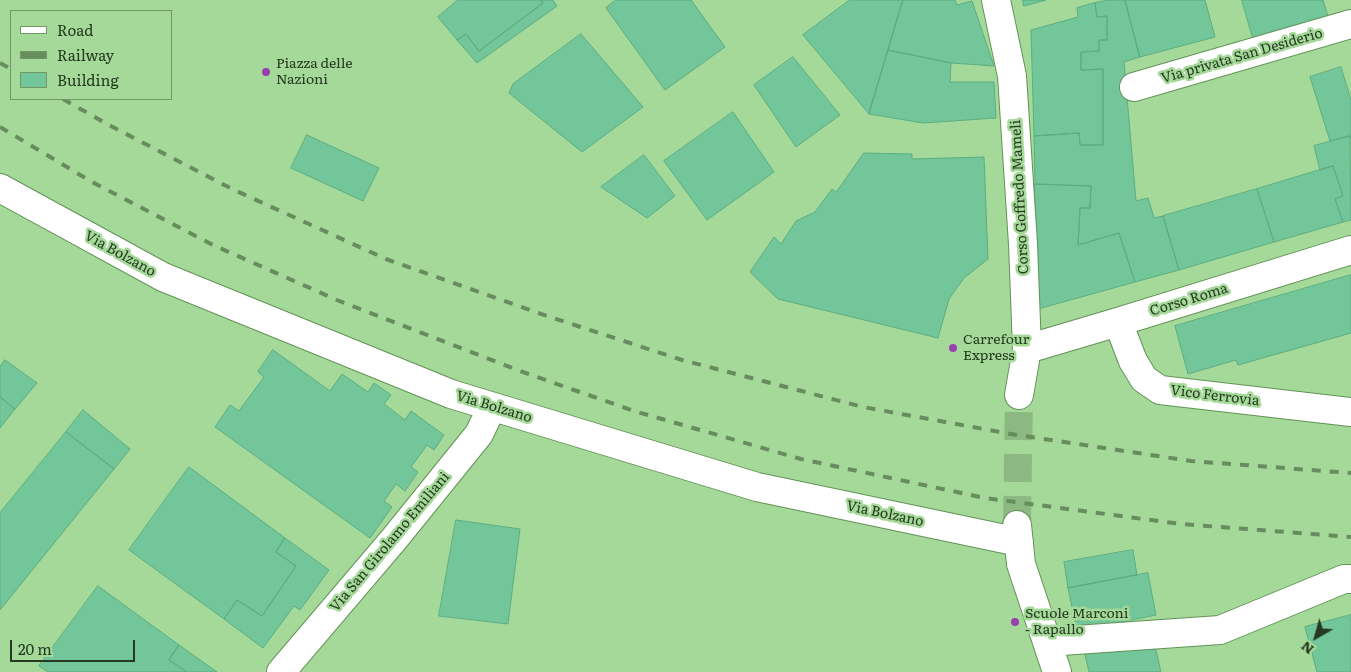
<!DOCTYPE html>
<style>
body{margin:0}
#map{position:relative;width:1351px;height:672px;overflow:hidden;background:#a5d999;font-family:Literata,serif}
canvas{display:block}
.legend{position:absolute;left:10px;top:10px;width:162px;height:90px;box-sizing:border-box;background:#a5d999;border:1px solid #719968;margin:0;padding:6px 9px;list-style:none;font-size:15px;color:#24391f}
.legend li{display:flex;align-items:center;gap:10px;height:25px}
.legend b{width:25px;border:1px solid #719968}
.north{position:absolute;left:1291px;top:612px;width:50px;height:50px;-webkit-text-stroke:4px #a5d999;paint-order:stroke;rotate:218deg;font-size:14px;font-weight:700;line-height:20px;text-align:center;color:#24391f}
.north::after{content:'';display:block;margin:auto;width:18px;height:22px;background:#24391f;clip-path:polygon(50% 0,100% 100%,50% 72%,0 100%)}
.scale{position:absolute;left:10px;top:640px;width:125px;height:22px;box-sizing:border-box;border:2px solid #24391f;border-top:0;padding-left:6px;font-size:15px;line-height:18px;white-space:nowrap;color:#24391f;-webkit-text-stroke:4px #a5d999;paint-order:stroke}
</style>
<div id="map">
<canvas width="1351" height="672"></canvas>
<ul class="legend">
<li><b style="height:6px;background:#fff"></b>Road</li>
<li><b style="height:6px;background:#678c5e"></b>Railway</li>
<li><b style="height:14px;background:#73c59a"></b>Building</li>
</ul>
<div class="north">N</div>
<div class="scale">20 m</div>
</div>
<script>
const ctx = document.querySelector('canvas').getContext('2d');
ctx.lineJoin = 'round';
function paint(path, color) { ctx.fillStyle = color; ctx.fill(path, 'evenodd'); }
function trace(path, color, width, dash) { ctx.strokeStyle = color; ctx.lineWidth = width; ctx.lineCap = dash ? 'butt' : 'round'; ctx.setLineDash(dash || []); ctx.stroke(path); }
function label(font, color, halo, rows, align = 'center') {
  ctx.font = font + ' Literata,serif'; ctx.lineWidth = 5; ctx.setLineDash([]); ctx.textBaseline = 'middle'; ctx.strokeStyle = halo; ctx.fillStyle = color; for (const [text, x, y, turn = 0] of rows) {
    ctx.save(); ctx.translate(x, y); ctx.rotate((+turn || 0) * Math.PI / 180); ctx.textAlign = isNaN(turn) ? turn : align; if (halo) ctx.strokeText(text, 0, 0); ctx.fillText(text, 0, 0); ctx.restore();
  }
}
const building = new Path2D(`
 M458 0H541L543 3 479 51 466 34 457 40 438 17Z
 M541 0H553L557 6 477 63 457 40 466 34 479 51 543 3Z
 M616 0H691L725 47 665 90 606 8Z
 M850 0H903L869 114 803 35Z
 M903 0H955L957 5 972 1 994 66 951 63 888 50Z
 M1023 0H1046L1024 6Z
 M1108 0H1125L1140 57 1124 62 1136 201 1148 198 1154 218 1163 216 1179 270 1135 282 1119 233 1078 245 1080 208H1090L1091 186 1035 184 1034 136 1079 133 1080 145H1103V69L1081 70V52L1099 51V40H1107V16L1097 17 1095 3Z
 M1125 0H1205L1215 37 1140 57Z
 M1242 0H1323L1328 16 1253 38Z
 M1095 3 1097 17 1107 16V40H1099V51L1081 52V70L1103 69V145H1080L1079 133 1034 136 1031 30 1078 17 1077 8Z
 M581 34 643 107 582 152 509 93 513 84Z
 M888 50 951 63 950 82H994L996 118 923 123 869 114Z
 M793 57 840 115 796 147 754 85Z
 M1341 67 1351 100V139L1350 136 1330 141 1310 77Z
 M733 112 774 172 707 220 664 161Z
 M307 135 379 168 363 201 291 168Z
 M1350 136 1351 220 1343 222 1335 199 1343 196 1333 166 1320 170 1314 146Z
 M864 153 912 154V159L984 157 988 259 964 278 949 299 938 338 778 299 750 272 774 237 781 244 796 221 815 212 832 189 836 192Z
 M644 155 675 196 647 218 601 187Z
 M1333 166 1343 196 1335 199 1343 222 1274 242 1257 189Z
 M1035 184 1091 186 1090 208H1080L1078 245 1119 233 1135 282 1038 309Z
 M1257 189 1274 242 1179 270 1163 216Z
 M1351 275V333L1238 365 1236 360 1188 374 1175 326Z
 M273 350 330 391 342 374 368 392 374 383 391 395 384 404 405 420 411 411 444 435 434 450 427 445 411 467 418 472 405 491 396 484 384 501 392 507 370 538 215 427 230 405 239 411 264 377 258 372Z
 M5 360 37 383 15 409 0 397V367Z
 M0 397 15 409 0 428Z
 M83 410 130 449 114 469 66 432Z
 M66 432 114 469 0 610V513Z
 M189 467 285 538 276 552 296 566 262 616 237 600 224 619 129 550Z
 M456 520 520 529 508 624 439 616Z
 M285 538 329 570 300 610 294 606 263 648 224 619 237 600 262 616 296 566 276 552Z
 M1133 550 1137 575 1068 588 1064 562Z
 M1148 573 1156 615 1077 631 1068 588Z
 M98 586 179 645 169 660 187 672H48L39 666Z
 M1351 615V672H1317L1305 627Z
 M1154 642 1161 672H1089L1085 655Z
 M179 645 217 672H187L169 660Z`);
paint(building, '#73c59a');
trace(building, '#5bad82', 1);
trace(new Path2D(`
 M1017 524 1019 395`), '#8bb981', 28, [28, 14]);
const minor = new Path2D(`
 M996 0 1012 76 1023 244 1027 349 1019 395
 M1134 87 1351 24
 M0 188 163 277 451 394 757 487 1019 542
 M1118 322 1133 361 1144 379 1160 390 1351 412
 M1027 349 1118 322 1351 250
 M1017 525 1021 564 1057 672
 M1047 642 1220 630 1344 579H1351
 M281 672 395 538 479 434 492 407`);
trace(minor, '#629356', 30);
trace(minor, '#fff', 28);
trace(new Path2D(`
 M0 63 11 69
 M63 99 107 124 232 189 386 259 547 316 682 360 863 407 1011 434 1191 461 1351 473
 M0 127 92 182 213 245 337 300 520 371 634 411 801 459 985 498 1181 524 1351 537`), '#678c5e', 4, [9, 9]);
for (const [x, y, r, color] of [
 [266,72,5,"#9840ad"],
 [953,348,5,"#9840ad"],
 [1015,622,5,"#9840ad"]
]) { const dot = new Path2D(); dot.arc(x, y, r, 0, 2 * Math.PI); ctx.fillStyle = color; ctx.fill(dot); trace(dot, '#a5d999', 2); }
label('14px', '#24391f', '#a5d999', [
 ["Via privata San Desiderio",1242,56,-16],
 ["Corso Goffredo Mameli",1020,197,-93],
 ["Via Bolzano",120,254,29],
 ["Corso Roma",1189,300,-17],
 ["Vico Ferrovia",1215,396,7],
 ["Via Bolzano",494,407,17],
 ["Via Bolzano",885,514,12],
 ["Via San Girolamo Emiliani",390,542,-50]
]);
label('14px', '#24391f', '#a5d999', [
 ["Piazza delle",276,64],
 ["Nazioni",276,80],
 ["Carrefour",963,340],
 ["Express",963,356],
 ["Scuole Marconi",1025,614],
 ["- Rapallo",1025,630]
], 'left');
</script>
